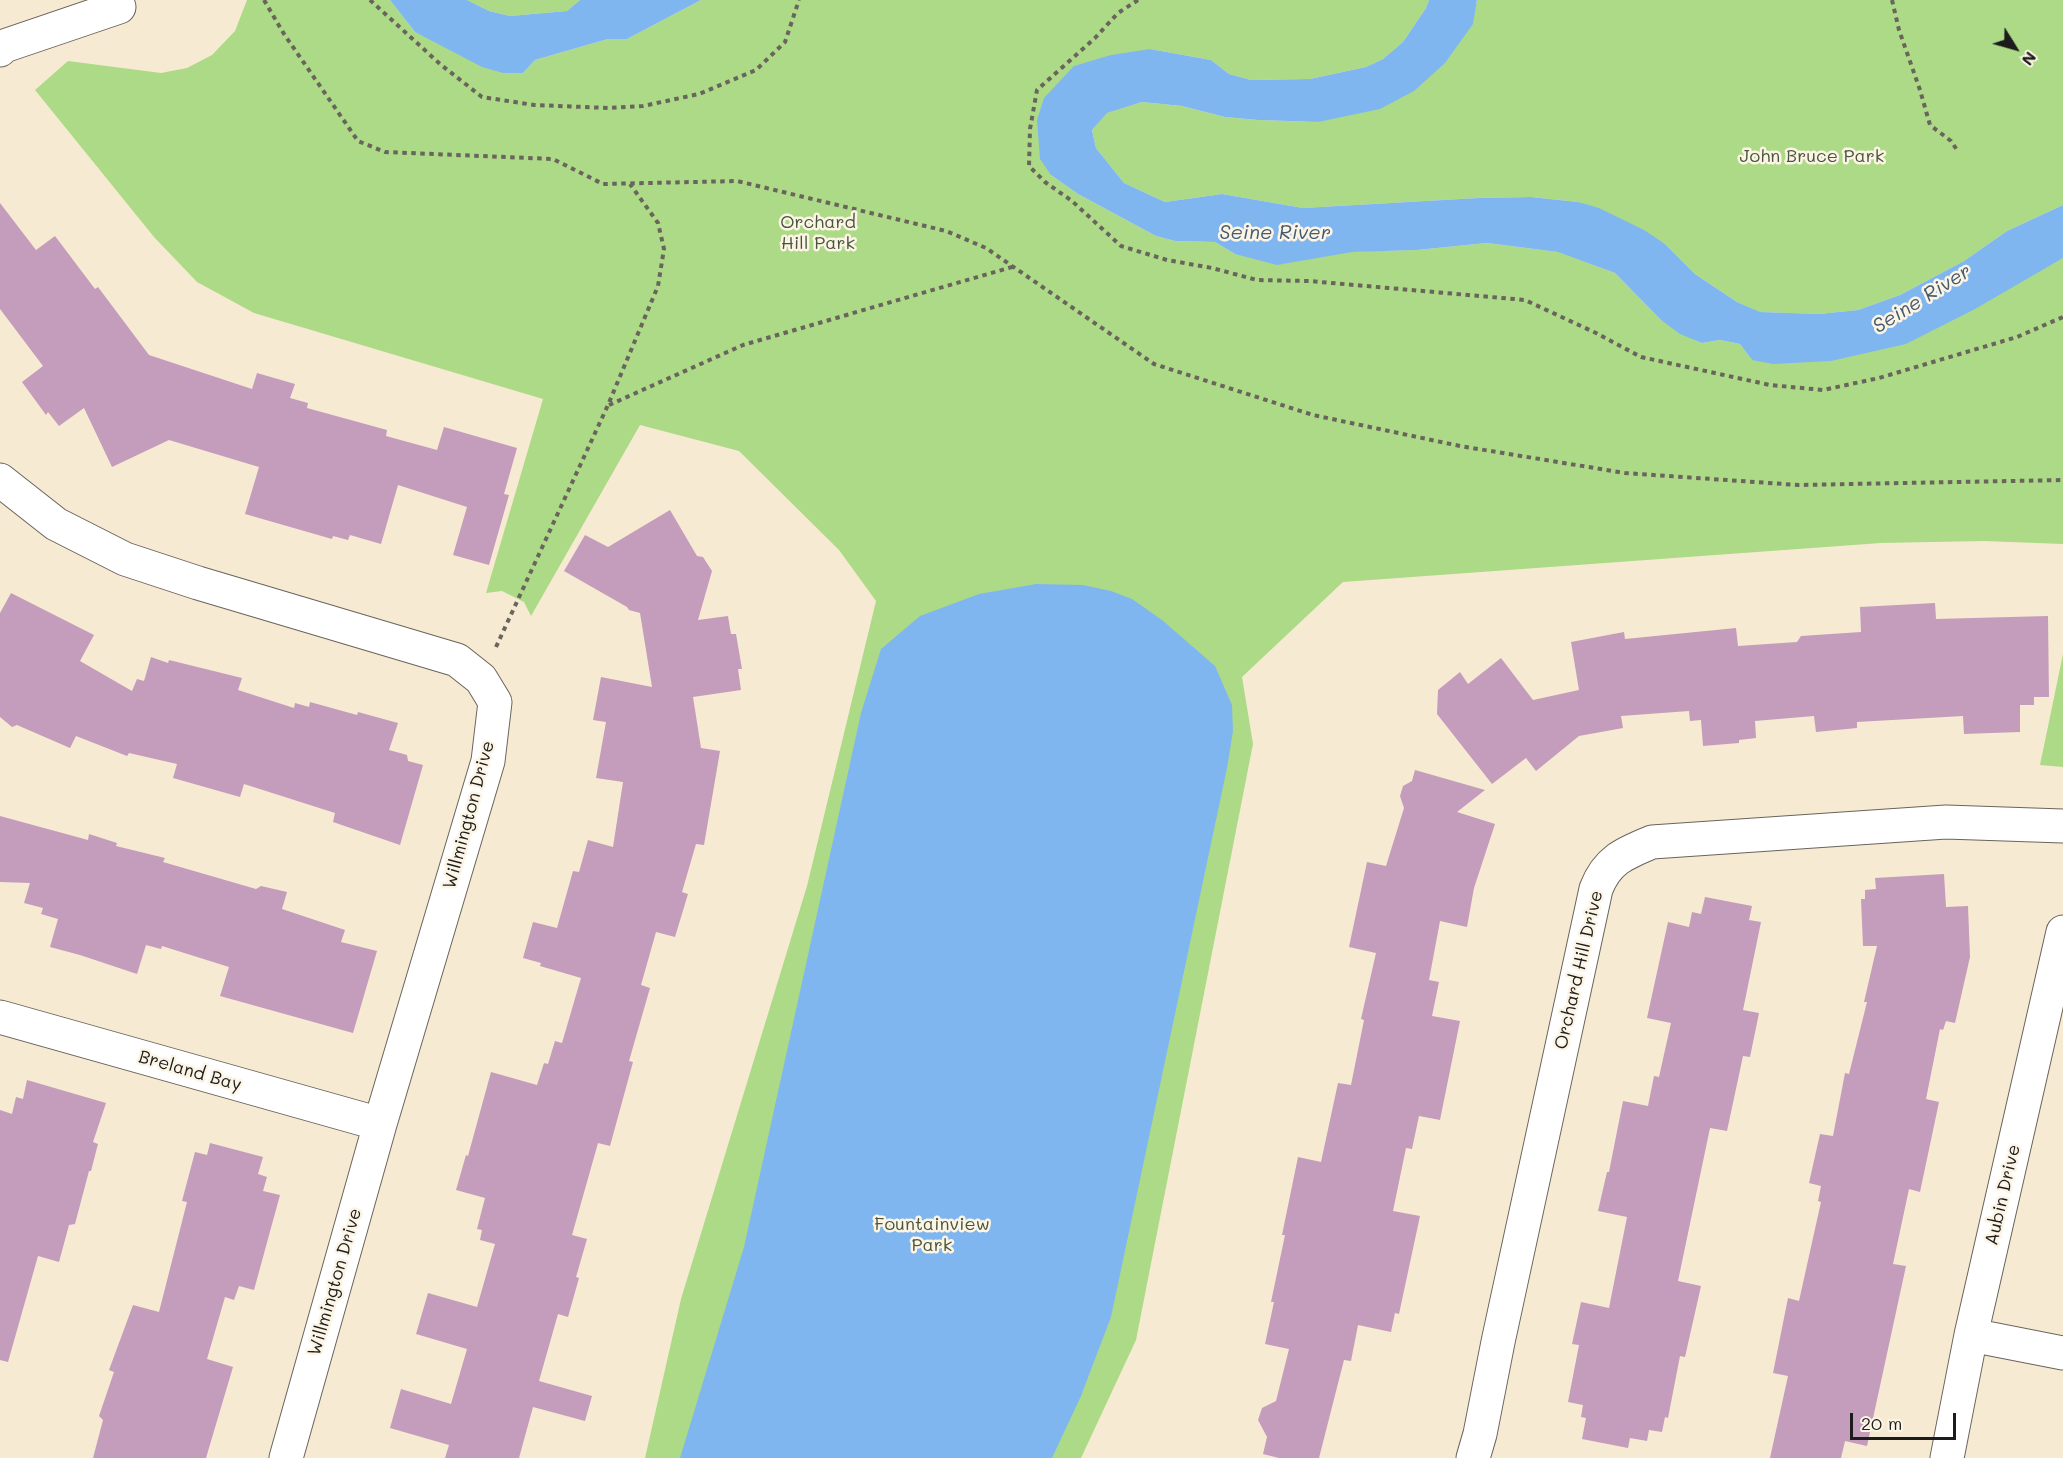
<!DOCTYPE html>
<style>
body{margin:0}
#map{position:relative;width:2063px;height:1458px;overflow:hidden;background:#f7ead3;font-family:Mali,sans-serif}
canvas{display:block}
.north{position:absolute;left:1985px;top:18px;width:60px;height:60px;-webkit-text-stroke:4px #fcf5e5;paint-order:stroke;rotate:127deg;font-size:16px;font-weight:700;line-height:24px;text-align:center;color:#1c1c1c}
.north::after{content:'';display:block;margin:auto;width:21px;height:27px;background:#1c1c1c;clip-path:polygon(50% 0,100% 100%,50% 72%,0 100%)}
.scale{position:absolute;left:1850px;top:1413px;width:106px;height:27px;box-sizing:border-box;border:3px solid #1c1c1c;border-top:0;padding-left:8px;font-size:18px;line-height:21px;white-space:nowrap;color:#1c1c1c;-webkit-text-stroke:4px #fcf5e5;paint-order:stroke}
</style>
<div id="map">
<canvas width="2063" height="1458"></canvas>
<div class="north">N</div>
<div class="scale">20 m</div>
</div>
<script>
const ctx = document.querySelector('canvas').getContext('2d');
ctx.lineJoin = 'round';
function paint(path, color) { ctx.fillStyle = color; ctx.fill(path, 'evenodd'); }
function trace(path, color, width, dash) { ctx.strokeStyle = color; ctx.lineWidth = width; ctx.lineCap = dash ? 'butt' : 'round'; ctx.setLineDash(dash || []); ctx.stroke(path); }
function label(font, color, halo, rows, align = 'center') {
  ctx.font = font + ' Mali,sans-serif'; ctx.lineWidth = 5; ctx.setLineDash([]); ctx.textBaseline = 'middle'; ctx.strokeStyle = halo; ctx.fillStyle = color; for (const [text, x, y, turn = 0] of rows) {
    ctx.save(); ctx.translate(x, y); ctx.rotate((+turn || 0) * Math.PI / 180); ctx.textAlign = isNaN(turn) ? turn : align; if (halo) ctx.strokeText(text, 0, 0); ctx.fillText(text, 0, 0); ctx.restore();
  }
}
paint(new Path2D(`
 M247 0H390L415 32 523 73 535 60 608 39H627L701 0H1429L1426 8 1403 42 1383 59 1366 67 1310 79 1251 80 1229 74 1211 60 1150 49 1051 175 1078 194 1156 236 1175 241 1215 242 1235 254 1417 250 1487 243 1559 252 1615 273 1661 320 1702 343 1720 340 1740 344 1752 360 2063 258V544L1984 541 1881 543 1343 582 1242 677 1253 744 1136 1340 1081 1458H645L681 1299 807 886 876 601 839 550 739 451 640 425 531 616 524 602 502 591 486 593 543 399 254 313 197 282 154 237 35 90 68 61 161 73 187 68 212 55 235 31Z
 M467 0H580L567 11 510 16 489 11Z
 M1477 0H2063V205L2007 231 1964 261 1900 295 1858 310 1819 314 1759 312 1737 302 1695 274 1665 244 1578 202 1531 197 1478 198 1303 208 1222 194 1165 202 1124 183 1096 148 1092 130 1106 113 1142 102 1182 106 1225 117 1258 120 1318 122 1477 3Z
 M2063 654V767L2040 765Z`), '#adda86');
paint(new Path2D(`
 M390 0H467L489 11 510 16 567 11 580 0H701L627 39H608L535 60 523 73H503L482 67 415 32Z
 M1429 0H1477L1473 24 1445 63 1414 91 1380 109 1318 122 1258 120 1225 117 1182 106 1142 102 1107 113 1092 130 1096 148 1124 183 1165 202 1222 194 1303 208 1478 198 1531 197 1578 202 1599 208 1644 230 1665 244 1695 274 1737 302 1760 312 1819 314 1858 310 1900 295 1964 261 2007 231 2063 205V258L1975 309 1906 344 1831 361 1773 364 1752 360 1740 344 1720 340 1702 343 1680 334 1661 320 1615 273 1558 252 1487 243 1417 250 1352 252 1277 265 1235 254 1215 242 1175 241 1156 236 1078 194 1051 175 1040 159 1037 120 1044 98 1074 66 1111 55 1150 49 1211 60 1229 74 1251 80 1310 79 1366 67 1383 59 1403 42 1426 8Z
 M1036 584 1083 585 1111 591 1132 599 1162 620 1215 666 1232 705 1233 731 1227 768 1111 1317 1081 1396 1052 1458H680L744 1247 861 713 881 649 920 616 979 594Z`), '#80b6ef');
paint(new Path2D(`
 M0 203 36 250 55 236 95 289 98 287 149 355 252 389 257 373 295 384 290 398 308 403 307 408 387 430 386 436 437 450 444 427 517 448 504 494 509 495 489 565 453 555 467 507 398 485 381 544 350 535 348 540 333 536 332 539 245 514 259 467 169 440 112 467 84 408 59 426 48 412 46 415 22 382 43 366 0 309Z
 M670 510 697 556 703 557 712 571 698 620 728 616 731 634H736L742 669H738L741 690 693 697 701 748 720 751 704 845 696 844 682 892 688 894 675 937 656 932 641 985 650 988 629 1061 633 1062 610 1146 598 1143 572 1235 587 1239 576 1277 579 1278 568 1317 558 1314 539 1381 592 1396 585 1421 533 1407 519 1458H445L449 1445 390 1428 401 1389 451 1404 467 1349 416 1334 428 1293 477 1307 495 1244 480 1240 482 1230 477 1229 485 1198 456 1190 466 1155 468 1156 491 1072 537 1085 544 1063 548 1064 555 1041 562 1043 581 978 540 966 541 963 523 958 533 922 557 928 573 871 579 872 588 840 613 847 623 782 596 778 606 722 593 720 601 677 652 687 640 613 629 610 627 607 564 571 585 535 608 547Z
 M11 593 94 635 80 661 132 691 137 679 144 681 151 657 168 663 169 660 242 678 238 690 294 708 295 703 309 707 310 702 357 715 358 712 398 723 389 750 407 755 408 761 423 765 400 845 333 822 335 813 244 784 240 797 173 778 177 764 129 753 127 756 76 736 70 748 17 725 12 727 0 717V613Z
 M1935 603 1936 619 2048 616 2049 697H2034V705H2020V732L1964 734 1963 716 1857 722V728L1816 732 1814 716 1755 721 1756 738 1739 740V743L1703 746 1701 720 1690 721 1689 711 1621 716 1623 728 1579 736 1536 771 1526 758 1492 784 1437 714 1438 690 1460 672 1468 684 1501 658 1533 700 1579 690 1571 642 1624 632 1625 639 1736 628 1738 646 1797 642 1801 636 1861 632 1860 607Z
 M1415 770 1485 790 1457 812 1495 824 1474 888 1467 927 1440 921 1429 980 1439 982 1432 1016 1460 1021 1440 1120 1419 1116 1412 1149 1406 1148 1393 1211 1420 1216 1399 1314 1395 1313 1391 1332 1358 1325 1351 1361 1344 1360 1319 1458H1279L1263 1454 1267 1437 1258 1420 1262 1408 1276 1401 1289 1349 1265 1344 1274 1302H1271L1285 1235H1282L1298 1157 1321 1162 1338 1083 1351 1085 1364 1020 1361 1019 1376 953 1349 947 1367 862 1386 866 1404 808 1400 796 1403 786 1412 781Z
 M0 816 88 840 89 834 117 843 116 846 165 858 163 862 256 889 261 886 287 892 282 909 345 930 341 942 377 951 353 1033 220 996 229 967 162 946 161 949 146 945 137 974 80 955 50 947 58 919 41 914 43 908 24 903 30 883 0 882Z
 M1944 874 1946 907 1968 906 1970 957 1955 1023 1946 1021 1943 1030 1940 1029 1926 1099 1939 1102 1920 1192 1909 1189 1893 1264 1906 1266 1867 1446 1845 1441 1841 1458H1770L1788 1376 1773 1373 1788 1298 1799 1301 1821 1202 1818 1201 1821 1186 1809 1183 1820 1134 1833 1136 1845 1073 1849 1074 1867 1002H1864L1877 946H1863L1861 899H1865V890L1876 889 1875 878Z
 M1705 897 1752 906 1749 920 1761 922 1743 1010 1759 1013 1750 1057 1743 1056 1727 1131 1710 1128 1678 1281 1701 1286 1685 1357 1680 1356 1668 1418 1665 1417 1662 1432 1649 1430 1647 1441 1630 1438 1628 1448 1582 1439 1586 1418 1581 1417 1583 1405 1568 1402 1579 1345 1572 1344 1581 1302 1609 1308 1627 1217 1598 1211 1607 1172H1609L1623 1101 1648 1106 1654 1076 1659 1077 1671 1023 1647 1018 1668 922 1689 927 1692 912 1701 914Z
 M27 1080 106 1103 93 1142 98 1144 91 1171H89L75 1224 69 1225 59 1262 38 1256 8 1362 0 1360V1110L12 1114 16 1097 23 1099Z
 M210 1143 263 1157 258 1174 267 1177 263 1191 280 1195 254 1290 239 1286 234 1300 225 1297 207 1359 233 1367 206 1458H93L103 1420 99 1416 114 1372 109 1370 133 1305 159 1312 187 1202 182 1201 195 1152 207 1155Z`), '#c49cbc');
const minor = new Path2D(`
 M0 50 4 46 119 7
 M0 480 56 524 125 559 198 583 457 660 481 679 495 702 488 761 380 1124 286 1458
 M0 1017 380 1124
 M1971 1335 2063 1353
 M1473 1458 1480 1434 1498 1342 1596 889C1607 860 1625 853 1652 842L1946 822 2063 826
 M1947 1458 1971 1335 2063 932`);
trace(minor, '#69645c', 35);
trace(new Path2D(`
 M264 0 284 34 358 141 385 152 553 159 603 184 737 181 946 231 986 248 1154 364 1313 415 1460 446 1625 473 1798 485 2063 480
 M370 0 440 64 482 97 534 105 609 108 643 106 699 94 756 70 785 42 799 0
 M1138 0 1118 13 1095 38 1037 90 1030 129 1029 166 1045 182 1072 201 1121 246 1167 260 1212 268 1257 280 1309 281 1525 300 1596 333 1641 357 1770 385 1823 390 1879 378 2017 337 2063 317
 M1892 0 1899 30 1920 90 1930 125 1951 141 1957 150
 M609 405 743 345 1012 267
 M496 647 608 405 658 286 664 249 658 223 630 184`), '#69645c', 4, [4.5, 4.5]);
trace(minor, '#fff', 33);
label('18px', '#48553c', '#fcf5e5', [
 ["John Bruce Park",1812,156],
 ["Orchard",818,222],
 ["Hill Park",818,243],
 ["Fountainview",932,1224],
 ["Park",932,1245]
]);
label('18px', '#1c1c1c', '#fcf5e5', [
 ["Willmington Drive",469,815,-75],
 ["Orchard Hill Drive",1579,970,-77],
 ["Breland Bay",190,1071,16],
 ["Aubin Drive",2003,1195,-77],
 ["Willmington Drive",335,1282,-74]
]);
label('italic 20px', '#445a70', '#fcf5e5', [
 ["Seine River",1275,233],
 ["Seine River",1922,299,-32]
]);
</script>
